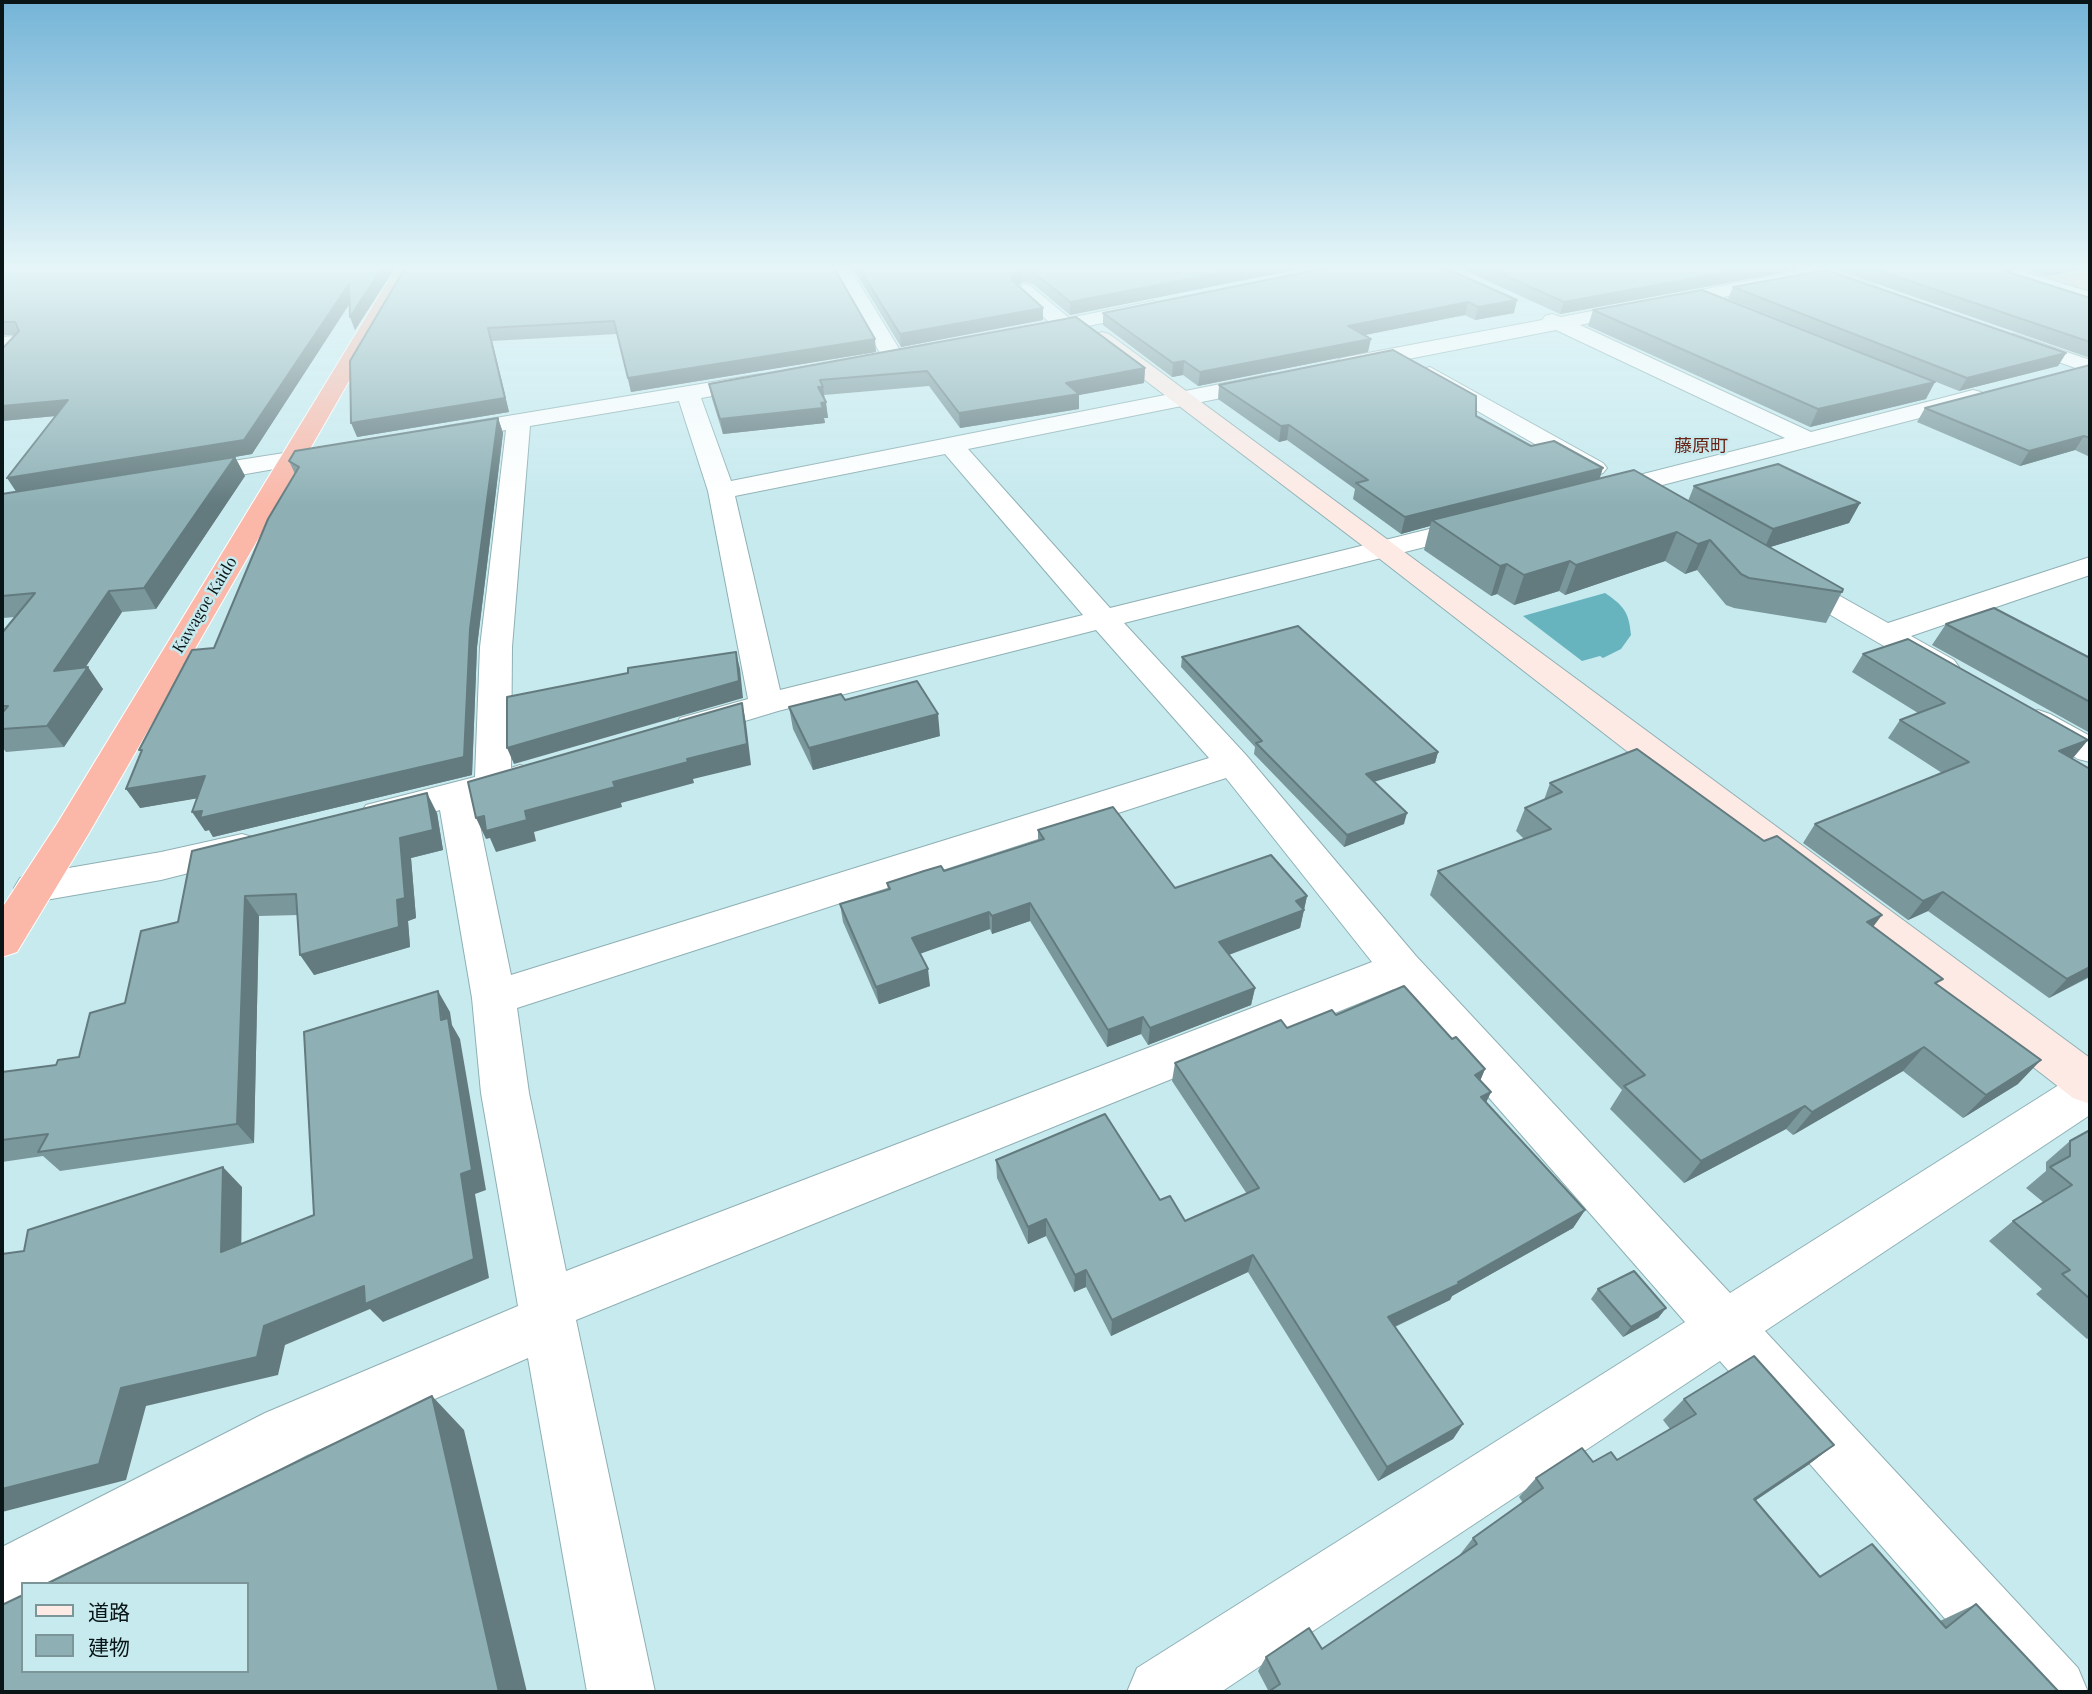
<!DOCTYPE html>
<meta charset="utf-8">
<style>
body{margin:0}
#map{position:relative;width:2092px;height:1694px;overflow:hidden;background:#c7eaef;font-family:"Playfair Display","Noto Sans JP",serif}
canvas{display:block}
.frame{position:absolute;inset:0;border:4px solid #091517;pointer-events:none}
.legend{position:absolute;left:21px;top:1582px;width:228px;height:91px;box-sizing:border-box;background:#c7eaef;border:2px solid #7b9599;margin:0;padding:9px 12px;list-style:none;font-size:21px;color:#091517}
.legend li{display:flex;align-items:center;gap:14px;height:35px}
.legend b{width:35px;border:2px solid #7b9599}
</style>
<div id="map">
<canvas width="2092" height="1694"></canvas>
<div class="frame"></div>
<ul class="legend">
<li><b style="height:9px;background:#feeae5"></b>道路</li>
<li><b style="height:19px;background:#8eb0b5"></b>建物</li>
</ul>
</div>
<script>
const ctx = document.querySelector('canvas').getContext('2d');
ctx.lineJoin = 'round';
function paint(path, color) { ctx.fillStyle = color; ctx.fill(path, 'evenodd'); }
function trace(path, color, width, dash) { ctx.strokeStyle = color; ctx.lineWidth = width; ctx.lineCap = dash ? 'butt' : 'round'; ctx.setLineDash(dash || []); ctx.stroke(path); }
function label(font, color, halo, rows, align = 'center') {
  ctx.font = font + ' "Playfair Display","Noto Sans JP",serif'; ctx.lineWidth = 5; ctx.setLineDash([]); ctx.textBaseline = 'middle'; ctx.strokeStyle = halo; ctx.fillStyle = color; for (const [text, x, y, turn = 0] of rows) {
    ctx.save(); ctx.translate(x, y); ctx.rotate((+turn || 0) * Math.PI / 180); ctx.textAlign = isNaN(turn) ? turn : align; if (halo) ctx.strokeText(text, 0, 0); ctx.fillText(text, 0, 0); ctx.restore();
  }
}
paint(new Path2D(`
 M2006 268H2090V294Z`), '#f3bdb1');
paint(new Path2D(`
 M1605 593C1624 606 1629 612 1631 635L1621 649 1603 658 1600 656 1582 661 1523 616Z`), '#67b4be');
const street = new Path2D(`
 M832 268H850L904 357 901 362H885Z
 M1798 268H1824L1875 285 1878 289 1875 293H1861L1800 272Z
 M1985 268H2012L2090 292V304L1987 272Z
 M1783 274 1792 280 1790 284 1580 325 1811 432 1973 390 1981 392 1984 397 1981 402 1601 501 1592 499 1588 493 1592 487 1785 438 1556 330 1347 371 1339 369 1336 364 1339 359 1347 357 1542 320 1545 316 1552 314 1561 317Z
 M1024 284 1031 286 1069 318 1153 301 1160 303 1163 307 1160 311 1153 313 1033 337 1026 335 1023 331 1026 327 1049 322 1014 290Z
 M2014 334 2090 360V373L2007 344 2004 340 2007 336Z
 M15 336 22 338 25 342 10 360 2 361V337Z
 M1430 367 1603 463 1607 468 1603 473 1594 476 1585 473 1422 379 1419 374 1422 369Z
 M761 374 769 376 772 381 769 386 701 398 731 481 1271 374 1279 376 1282 381 1279 386 1271 388 968 449 1110 608 1478 517 1488 519 1492 525 1488 531 1124 623 1246 755 1416 956 1730 1293 2073 1076 2090 1070V1115L1765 1331 2078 1668 2088 1692H2009L1720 1361 1221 1692H1127L1137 1668 1685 1322 1394 989 576 1320 655 1692H587L528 1358 307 1455 62 1584H23V1604L2 1613V1547L265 1413 518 1306 481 1093 472 998 440 810 379 827 366 823 360 814 366 805 475 777 480 647 506 430 447 440 438 438 435 433 438 428 447 426ZM679 401 708 491 748 699 680 718 675 726 680 734 692 737 778 711 1096 630 1209 758 511 975 475 801 533 785 538 777 533 769 520 765 511 768 512 647 530 426ZM945 454 1083 615 780 690 735 496ZM1226 778 1372 962 566 1271 529 1093 517 1008Z
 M329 446 338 448 341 453 338 458 188 484 179 481 175 476 179 471 188 468Z
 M2090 557V575L1911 636 1954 660 1959 667 1954 674 1943 677 1932 674 1779 585 1774 579 1779 573 1789 570 1799 573 1888 623Z
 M2038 710 2050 714 2090 736V762L2078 759 2026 728 2021 721 2026 714Z
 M242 834 256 838 261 847 256 856 161 880 34 902 20 898 14 888 20 878 34 874 161 852Z`);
const secondary = new Path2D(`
 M1102 332 1109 334 2090 1058V1104L2073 1098 1376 556 1095 342 1092 338 1095 334Z`);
const highway = new Path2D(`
 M396 268H414L89 833 17 952 2 957V908L57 824Z`);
trace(street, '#8eb0b4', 2);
trace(secondary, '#8eb0b4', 2);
trace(highway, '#fff', 2);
paint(street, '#fff');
paint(secondary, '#feeae5');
paint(highway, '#fbb8a9');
paint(new Path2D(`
 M2 268H395L355 330 350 317 349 304 252 454 235 457 245 476 156 609 122 612 85 668 103 689 64 747 6 752 2 747V633L15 617 3 618 2 616V494L16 491 56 416 2 421V349L15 335H2Z
 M405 268 876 352 631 392 617 334 492 341 509 412 357 437Z
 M853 268H1304L1070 315 1033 284 1023 282 1018 285 1043 308V320L901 347Z
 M1326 268 1514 313 1475 320 1465 315 1364 335 1368 352 1198 386 1183 375 1172 377 1103 325V313Z
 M1459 268H1797L1796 270 1560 314Z
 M1831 268H2010L2013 274 2090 298V358Z
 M2020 268H2090L2046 276Z
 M1733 287 2066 353 2058 366 1959 391 1728 299Z
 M1593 310 1926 399 1810 427 1588 326Z
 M1076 317 1145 368 1144 383 1079 395V409L960 428 929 386 824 395 828 418H824L825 423 723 434 712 399 709 384Z
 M2090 365V457L2075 450 2020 466 1917 422 1925 408Z
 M1219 385 1476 416 1531 446 1600 479 1688 501 1694 486 1860 503 1849 523 1770 547 1842 592 1826 623 1734 608 1726 605 1697 570 1685 574 1665 561 1565 595 1559 591 1514 605 1497 594 1491 596 1424 550 1430 526 1401 534 1353 499 1355 489 1287 440 1279 442 1218 399Z
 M498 418 503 433 477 647 472 775 213 837 209 830 205 831 197 798 140 808 295 474 289 461Z
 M1946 624 2090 658V733L1932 645Z
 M1863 654 2088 740 2072 759 2090 769V977L2049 998 1928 911 1908 920 1803 843 1815 824 1942 773 1888 738 1900 720 1918 713 1852 672Z
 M1182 657 1438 752 1435 763 1374 782 1404 824 1344 847 1254 754 1255 747 1181 667Z
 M845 700 940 736 813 770 793 729 789 707Z
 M1550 783 1874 927 1938 986 2018 1084 1963 1118 1903 1071 1793 1135 1786 1129 1684 1183 1610 1109 1622 1090 1430 895 1438 871 1524 839 1516 831 1525 808 1544 800Z
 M437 813 443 850 411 858 416 918 408 921 410 947 314 975 298 915 259 916 254 1143 60 1171 43 1156 2 1162V1072L56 1065 79 1057 125 1003 178 922Z
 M1038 830 1175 888 1307 896 1300 928 1229 955 1255 988 1251 1005 1148 1045 1141 1034 1107 1047 1030 921 992 934 990 929 920 953 930 986 879 1004 843 922 840 904 888 890 887 883 944 871 1038 841Z
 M1336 1015 1452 1039 1485 1069 1480 1081 1491 1092 1486 1102 1585 1210 1573 1228 1452 1296 1450 1300 1395 1327 1463 1424 1453 1439 1378 1481 1248 1272 1111 1336 1086 1287 1074 1292 1046 1236 1028 1244 997 1178 996 1160 1160 1200 1185 1221 1247 1194 1172 1081 1175 1063Z
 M2090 1130V1337L2087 1339 2036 1294 2042 1289 1989 1241 2013 1221 2043 1202 2026 1188 2046 1171V1162L2070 1141Z
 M1598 1289 1666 1308 1658 1318 1623 1337 1591 1299Z
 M1684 1399 1834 1445 1808 1465 1755 1501 1819 1576 1872 1544 1940 1621 1976 1604 2059 1692H1269L1258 1671 1266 1657 1322 1649 1458 1557 1473 1538 1523 1503 1519 1497 1536 1478 1593 1462 1617 1460 1670 1429 1663 1420Z`), '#7a979c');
paint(new Path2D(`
 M382 268H395L355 330 350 317Z
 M1245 268H1304L1070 315V302Z
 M1749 268H1797L1796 270 1560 314 1564 302Z
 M2050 268H2090L2046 276Z
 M1022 270 1023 282 1013 288 1012 275Z
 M349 284 354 297 252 454 17 493 7 478Z
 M1517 300 1514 313 1475 320 1478 307Z
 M1468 302 1465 315 1345 339 1348 326Z
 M1043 308V320L901 347 900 334Z
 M488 328 492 341 509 412 357 437 351 423Z
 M875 339 876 352 631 392 628 378Z
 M1371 339 1368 352 1198 386 1200 372Z
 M2066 353 2058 366 1959 391 1967 378Z
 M1184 361 1183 375 1172 377 1173 363Z
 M1145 368 1144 383 1079 395V409L960 428 959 413 1066 383Z
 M1935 382 1926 399 1810 427 1818 409Z
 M818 387H823L825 402Z
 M68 400 77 414 2 421V406Z
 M826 402 828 418H824L825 423 723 434 720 419Z
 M498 418 503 433 477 647 472 775 213 837 209 830 205 831 192 812 470 629Z
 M1289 425 1287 440 1279 442 1281 426Z
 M2084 436 2075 450 2020 466 2029 451Z
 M235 457 245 476 156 609 144 588Z
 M1603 468 1598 484 1432 520 1430 526 1401 534 1405 517Z
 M1860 503 1849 523 1764 549 1773 529Z
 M1677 532 1665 561 1565 595 1576 565Z
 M1710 540 1697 570 1685 574 1698 544Z
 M1570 561 1559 591 1514 605 1524 575Z
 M1507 564 1497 594 1491 596 1500 566Z
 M109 591 122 612 69 692 54 671Z
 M736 652 740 669 743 698 514 764 507 748Z
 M88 667 103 689 64 747 47 726Z
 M742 703 746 723 751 765 693 779 694 783 621 803 622 807 534 832 536 841 496 852 490 838 486 839 476 818 525 811 687 759Z
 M938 714 940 736 813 770 809 748Z
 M2088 740 2072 759 2059 751Z
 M1438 752 1435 763 1363 785 1366 774Z
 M205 776 217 795 140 808 126 789Z
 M427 793 437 813 443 850 411 858 416 918 408 921 410 947 314 975 300 955 397 900 400 838Z
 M1407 813 1404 824 1344 847 1347 835Z
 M1943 892 1928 911 1908 920 1923 901Z
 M245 896 259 916 254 1143 237 1124Z
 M1307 896 1300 928 1217 959 1219 942 1296 901Z
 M1030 903V921L992 934V916Z
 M989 912 990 929 914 956 912 938Z
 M1882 915 1864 939 1867 922Z
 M2090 967V976L2049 998 2067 979Z
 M928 969 930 986 879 1004 876 987Z
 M1255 988 1251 1005 1148 1045 1150 1028Z
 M438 991 450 1012 452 1025 460 1039 486 1190 475 1194 489 1278 383 1322 370 1309 285 1345 278 1375 146 1406 126 1480 2 1512V1489L121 1388 264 1326 461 1174Z
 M1143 1017 1141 1034 1107 1047 1108 1030Z
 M1924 1047 1903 1071 1793 1135 1812 1112Z
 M2041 1060 2018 1084 1963 1118 1986 1095Z
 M1485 1069 1477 1088 1475 1075Z
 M1491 1092 1482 1111 1481 1097Z
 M1805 1106 1786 1129 1684 1183 1701 1161Z
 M223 1167 242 1187 241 1271 221 1252Z
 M1585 1210 1573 1228 1452 1296 1450 1300 1381 1333 1388 1317 1458 1282Z
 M1046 1219V1236L1028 1244V1227Z
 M1253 1255 1248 1272 1111 1336 1112 1320Z
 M1086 1270V1287L1074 1292 1075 1275Z
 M1666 1308 1658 1318 1623 1337 1631 1327Z
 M432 1396 464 1430 527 1692H499Z
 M1463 1424 1453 1439 1378 1481 1387 1467Z
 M1834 1445 1808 1465 1729 1518 1754 1499Z`), '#637b7f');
const building = new Path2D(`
 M2 268H382L350 317 349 284 244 440 7 478 68 400 2 406V349L19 331 15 322H2Z
 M405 268H834L875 339 628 378 614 321 488 328 505 398 351 423 350 361Z
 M859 268H1245L1070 302 1033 272 1022 270 1012 275V280L1043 308 900 334Z
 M1326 268H1445L1517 300 1478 307 1468 302 1348 326 1371 339 1200 372 1184 361 1173 363 1103 313Z
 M1488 268H1749L1564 302Z
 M1871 268H2010L2016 269 2005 271 2090 298V342Z
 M1826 270 2066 353 1967 378 1733 287Z
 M1702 290 1935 382 1818 409 1593 310Z
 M1076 317 1145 368 1066 383 1079 394 959 413 927 371 820 380 823 387H818L826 402 821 403 823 408 720 419 709 384Z
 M1393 350 1476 396V416L1531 446 1554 441 1603 468 1405 517 1356 483 1368 480 1289 425 1281 426 1219 385Z
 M2090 365V438L2084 436 2029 451 1925 408Z
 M498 418 470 629 464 757 200 818 202 811 192 812 205 776 126 789 142 750H139L192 650 214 648 268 519 299 467 289 461 295 451Z
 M235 457 144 588 109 591 54 671 88 667 47 726 2 729V713L8 706H2V633L35 593 2 596V494Z
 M1778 464 1860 503 1773 529 1694 486Z
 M1634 470 1843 589 1842 592 1749 578 1741 574 1710 540 1698 544 1677 532 1576 565 1570 561 1524 575 1507 564 1500 566 1432 520Z
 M1994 608 2090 658V702L1946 624Z
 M1298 626 1438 752 1366 774 1407 813 1347 835 1256 743 1262 741 1182 657Z
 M1908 639 2088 740 2059 751 2090 769V967L2067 979 1943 892 1923 901 1815 824 1969 762 1900 720 1945 703 1863 654Z
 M736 652 739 681 507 748V697L628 673V668Z
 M917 681 938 714 809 748 789 707 841 694 845 700Z
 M742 703 747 744 687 759 688 762 613 782 615 787 525 811 527 820 486 831 484 816 476 818 468 782Z
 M1637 749 1764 841 1777 836 1882 915 1867 922 1943 979 1935 983 2041 1060 1986 1095 1924 1047 1812 1112 1805 1106 1701 1161 1624 1086 1645 1075 1438 871 1551 829 1525 808 1562 792 1550 783Z
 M427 793 433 830 400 838 405 898 397 900 399 927 300 955 296 894 245 896 237 1124 38 1152 48 1134 2 1140V1072L56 1065 58 1060 79 1057 90 1013 125 1003 141 931 178 922 192 851Z
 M1113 807 1175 888 1271 855 1307 896 1296 901 1304 910 1219 942 1255 988 1150 1028 1143 1017 1108 1030 1030 903 992 916 989 912 912 938 928 969 876 987 840 904 890 889 887 883 924 871 941 866 944 871 1044 839 1038 830Z
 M1404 986 1452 1039 1456 1037 1485 1069 1475 1075 1491 1092 1481 1097 1585 1210 1458 1282 1459 1284 1388 1317 1463 1424 1387 1467 1253 1255 1112 1320 1086 1270 1075 1275 1046 1219 1028 1227 996 1160 1105 1114 1160 1200 1170 1196 1185 1221 1259 1188 1175 1063 1281 1020 1287 1028 1332 1010 1336 1015Z
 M438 991 441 1020 448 1018 472 1170 461 1174 474 1259 365 1304 364 1286 264 1326 257 1357 121 1388 99 1464 2 1489V1254L24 1251 28 1230 223 1167 221 1252 314 1215 304 1032Z
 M2090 1130V1299L2062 1274 2070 1270 2013 1221 2072 1185 2050 1167 2070 1156V1141Z
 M1634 1271 1666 1308 1631 1327 1598 1289Z
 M1754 1356 1834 1445 1754 1499 1820 1577 1872 1544 1946 1628 1976 1604 2059 1692H1268L1280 1684 1266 1657 1309 1628 1322 1649 1477 1544 1473 1538 1543 1488 1536 1478 1582 1448 1593 1462 1611 1452 1617 1460 1696 1414 1684 1399Z
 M432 1396 499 1692H2V1605L23 1595V1671H247V1584H46Z`);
paint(building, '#8eb0b5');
trace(building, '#637b7f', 2);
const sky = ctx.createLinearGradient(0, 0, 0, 505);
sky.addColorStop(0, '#74b4d7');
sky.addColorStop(0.53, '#e6f6f8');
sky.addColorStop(1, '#e6f6f800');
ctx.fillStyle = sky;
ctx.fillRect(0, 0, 2092, 505);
label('16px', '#091517', '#c7eaef', [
 ["Kawagoe Kaido",205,605,-59]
]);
label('18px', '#682518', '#c7eaef', [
 ["藤原町",1701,446]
]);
</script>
